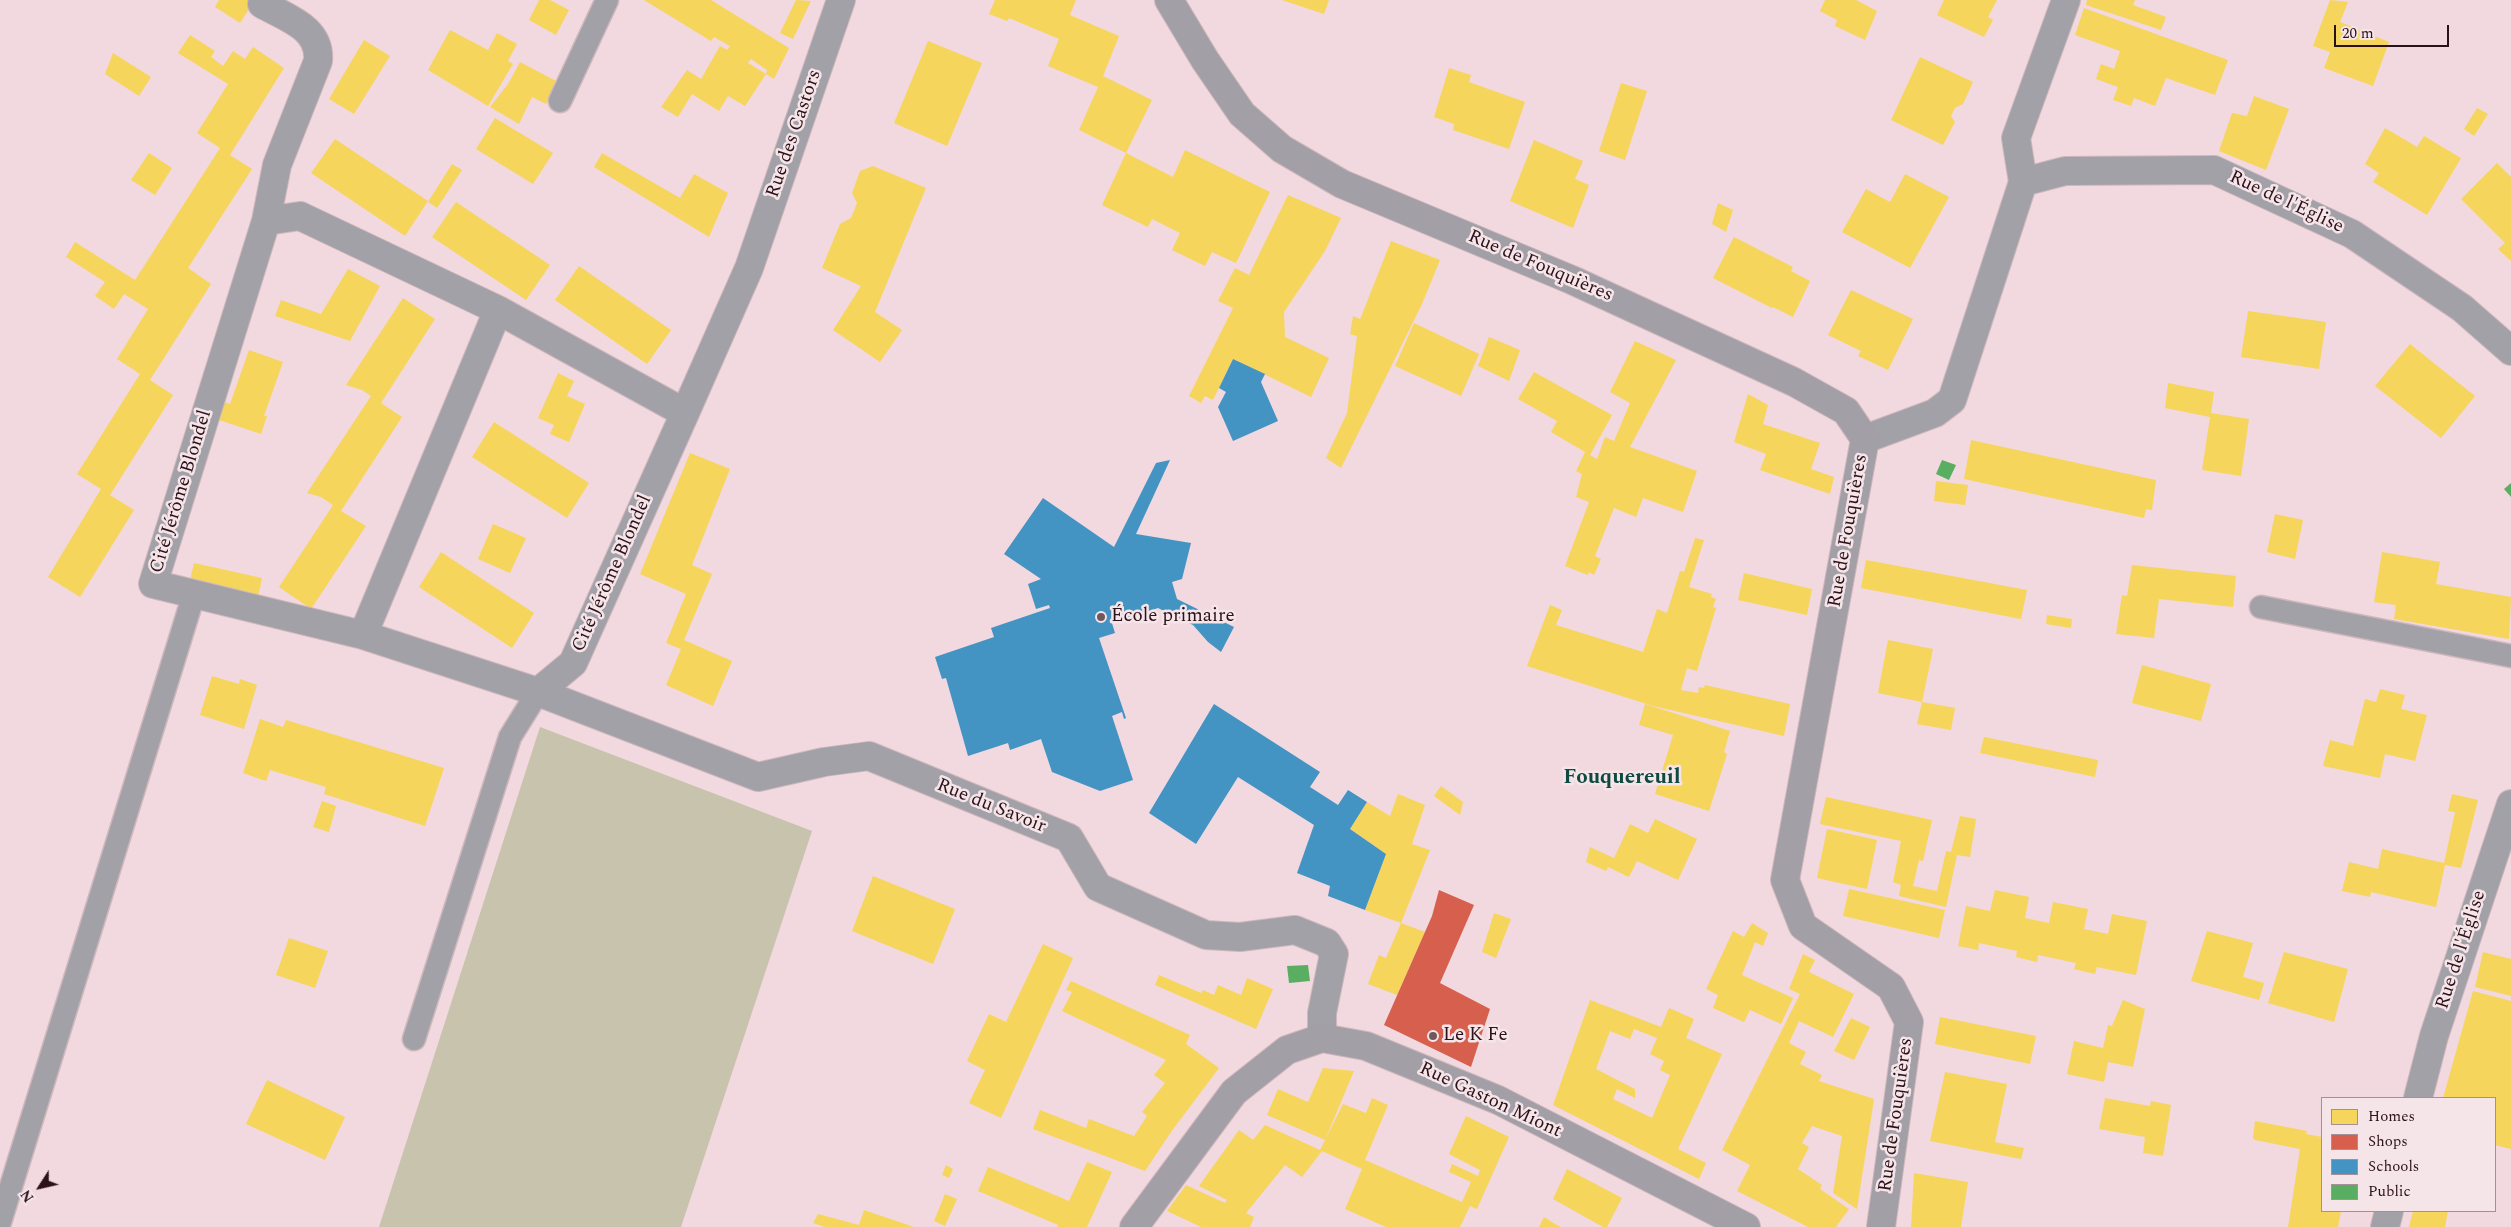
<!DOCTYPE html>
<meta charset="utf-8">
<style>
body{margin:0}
#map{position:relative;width:2511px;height:1227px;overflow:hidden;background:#f2d8df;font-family:Spectral,serif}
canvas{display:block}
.legend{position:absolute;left:2321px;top:1097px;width:175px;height:115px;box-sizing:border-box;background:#f5e5e9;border:1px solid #a49096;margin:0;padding:6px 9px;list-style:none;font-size:15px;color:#2b1119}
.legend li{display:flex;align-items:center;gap:10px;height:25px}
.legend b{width:25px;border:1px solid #a49096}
.north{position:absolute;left:15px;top:1162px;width:50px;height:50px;-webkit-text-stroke:4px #f5e5e9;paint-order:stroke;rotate:235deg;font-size:14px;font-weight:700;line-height:20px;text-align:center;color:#2b1119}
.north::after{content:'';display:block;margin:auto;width:18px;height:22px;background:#2b1119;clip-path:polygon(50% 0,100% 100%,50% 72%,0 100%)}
.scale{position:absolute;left:2334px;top:25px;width:115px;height:22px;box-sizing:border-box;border:2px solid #2b1119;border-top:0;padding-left:6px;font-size:15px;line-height:18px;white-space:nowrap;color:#2b1119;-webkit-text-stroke:4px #f5e5e9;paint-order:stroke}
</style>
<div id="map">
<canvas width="2511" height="1227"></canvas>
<ul class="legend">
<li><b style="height:14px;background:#f6d55c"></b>Homes</li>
<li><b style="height:14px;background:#d6604d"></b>Shops</li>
<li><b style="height:14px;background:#4393c3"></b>Schools</li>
<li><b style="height:14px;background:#5aae61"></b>Public</li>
</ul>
<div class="north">N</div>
<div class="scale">20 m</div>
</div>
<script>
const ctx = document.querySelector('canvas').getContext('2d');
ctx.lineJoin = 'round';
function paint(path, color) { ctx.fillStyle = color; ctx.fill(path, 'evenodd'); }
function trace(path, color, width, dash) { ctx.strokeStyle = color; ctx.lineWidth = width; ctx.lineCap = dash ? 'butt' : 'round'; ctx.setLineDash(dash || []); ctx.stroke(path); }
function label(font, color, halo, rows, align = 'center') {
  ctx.font = font + ' Spectral,serif'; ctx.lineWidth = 5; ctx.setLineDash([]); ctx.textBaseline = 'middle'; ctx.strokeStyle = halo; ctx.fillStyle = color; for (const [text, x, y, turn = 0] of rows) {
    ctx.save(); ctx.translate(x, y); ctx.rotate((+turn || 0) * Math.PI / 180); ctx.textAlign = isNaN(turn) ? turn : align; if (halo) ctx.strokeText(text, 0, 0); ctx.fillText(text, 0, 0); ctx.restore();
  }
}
paint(new Path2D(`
 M540 727 812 831 681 1227H379Z`), '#c7c3ac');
paint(new Path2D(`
 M219 0H255L240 23 215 7Z
 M539 0H550L569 10 556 35 529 20Z
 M644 0H711L789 48 774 79 766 74 745 106 728 96 719 111 692 94 678 117 661 107 687 70 701 79 720 46 727 50 730 46 714 37 711 41ZM751 59 767 70 766 74 748 63Z
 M796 0 811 1 793 39 780 33Z
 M995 0H1076L1070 15 1119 36 1103 76 1152 100 1126 153 1079 130 1098 87 1048 66 1059 39 1009 18 1007 21 989 14Z
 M1282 0H1329L1324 14Z
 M1825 0H1856L1877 11 1865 40 1835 26 1837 20 1820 11Z
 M1944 0H1997L1988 17 1993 20 1984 37 1937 15Z
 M2087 0H2135L2133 5 2166 17 2161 30 2086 5Z
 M2330 0 2348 2 2340 22 2389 42 2373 86 2324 68 2330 52 2313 46Z
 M2084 8 2228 60 2215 95 2166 78 2155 106 2134 98 2131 106 2113 100 2118 87 2096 79 2101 64 2114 69 2120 51 2075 35Z
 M450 30 488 50 497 33 517 44 508 61 513 64 488 106 428 70Z
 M190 35 215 51 211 57 223 66 233 51 245 59 253 47 284 68 230 155 252 169 188 268 211 284 150 380 173 395 110 495 134 510 80 597 48 577 101 489 77 474 140 374 117 359 148 309 124 294 114 309 95 296 105 282 66 257 75 242 135 280 220 148 197 133 228 84 178 53Z
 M364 40 390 56 354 114 329 99Z
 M928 41 982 63 947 146 894 123Z
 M113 53 151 77 139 96 105 74Z
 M1920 57 1973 82 1963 104 1955 108 1951 116 1955 122 1943 145 1891 120Z
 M520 62 556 81 546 104 532 97 519 124 490 107 508 84Z
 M1449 68 1471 75 1469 82 1525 102 1509 149 1453 130 1454 124 1434 117Z
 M1621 83 1647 91 1625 160 1599 151Z
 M2254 96 2289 109 2266 170 2219 151 2232 113 2247 116Z
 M2477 108 2488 114 2474 136 2464 129Z
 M495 118 553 153 533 184 476 149Z
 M2385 128 2417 147 2424 136 2461 158 2427 215 2373 182 2379 173 2365 164Z
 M335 139 428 201 405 236 311 173Z
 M1534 140 1583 161 1575 179 1589 185 1573 228 1510 201Z
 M1185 150 1270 192 1236 263 1212 252 1205 266 1172 250 1180 233 1152 219 1148 227 1102 205 1126 153 1173 177Z
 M149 153 172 168 155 195 131 180Z
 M602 153 680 198 694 174 728 193 709 237 594 167Z
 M2497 163 2511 177V261L2498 249 2505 243 2461 199Z
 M452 164 462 170 437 208 428 202Z
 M873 166 926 188 875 312 902 330 880 362 833 330 861 286 822 268 840 224 851 218 857 203 852 193 860 171Z
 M1905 174 1949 197 1910 268 1842 232 1866 189 1890 202Z
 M1288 195 1341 218 1325 251 1284 312 1285 337 1329 358 1311 397 1233 359 1213 400 1205 396 1201 403 1189 396 1233 308 1218 301 1235 268 1249 275Z
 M456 202 550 265 526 300 432 237Z
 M1718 203 1733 210 1726 232 1712 224Z
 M1734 237 1793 267 1791 271 1810 281 1793 317 1773 307 1772 308 1713 278Z
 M1391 241 1440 260 1422 304 1341 468 1326 458 1347 413 1357 336 1350 334 1353 316 1360 319 1361 317Z
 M579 266 671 330 647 364 555 300Z
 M348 269 380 286 350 341 275 316 281 300 321 314Z
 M1851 290 1913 319 1888 370 1858 356 1861 351 1828 335Z
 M403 298 435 319 381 403 402 417 341 511 366 526 311 609 279 587 333 505 321 497 307 493 371 396 362 390 346 385Z
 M2248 311 2326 322 2319 369 2241 357Z
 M1414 323 1479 354 1461 396 1395 366Z
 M1489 337 1520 350 1509 381 1478 366Z
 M1635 341 1676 360 1630 447 1697 471 1683 512 1643 498 1636 517 1614 508 1595 556 1601 559 1594 575 1589 572 1588 575 1565 566 1589 502 1576 497 1582 474 1576 471 1585 452 1551 432 1557 421 1518 399 1534 372 1612 415 1590 455 1597 459 1605 437 1614 441 1630 403 1610 392Z
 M2410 344 2475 396 2441 438 2375 386Z
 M249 350 283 362 264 416H267L261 434 216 419 222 401 230 404Z
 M558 373 574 381 567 396 585 404 569 442 550 434 554 425 538 418Z
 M2168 383 2214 392 2211 413 2249 419 2241 476 2202 470 2210 417 2165 408Z
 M1748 394 1768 405 1763 424 1820 443 1811 469 1834 477 1830 494 1760 470 1766 454 1734 442Z
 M494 422 589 483 567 518 472 457Z
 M1971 440 2156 480 2152 510 2146 509 2144 518 1964 479Z
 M690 453 730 469 692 565 712 574 684 640 732 661 713 706 666 685 681 649 666 643 686 594 640 574Z
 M1936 481 1968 485 1965 505 1934 501Z
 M2275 514 2303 520 2295 559 2267 552Z
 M493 524 526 538 510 573 478 559Z
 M1695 538 1704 540 1689 587 1712 594 1711 597 1716 599 1713 607 1716 608 1697 671 1687 668 1681 690 1698 693 1699 687 1704 688 1705 685 1790 704 1784 736 1653 706 1527 666 1550 605 1562 610 1556 625 1643 652 1657 609 1667 613 1680 571 1684 572Z
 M441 552 534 613 512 648 419 587Z
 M2382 552 2440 562 2436 584 2511 597 2509 639 2394 619 2396 605 2374 602Z
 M1866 560 2027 590 2021 619 1861 588Z
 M194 563 262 578 256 607 188 589Z
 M2132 565 2236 576 2233 607 2159 599 2154 638 2116 634 2122 595 2127 596Z
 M1744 573 1812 589 1807 615 1738 600Z
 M2047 615 2072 619 2071 628 2046 624Z
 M1888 640 1933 649 1922 702 1878 693Z
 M2142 665 2211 684 2201 721 2132 703Z
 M212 676 239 684 240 679 257 685 244 729 200 715Z
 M2380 689 2405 695 2401 709 2427 715 2415 761 2385 754 2380 778 2323 766 2330 740 2353 746 2365 699 2376 702Z
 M1922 702 1955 708 1951 730 1917 724Z
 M1645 704 1730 731 1724 752 1727 754 1709 811 1655 794 1673 735 1639 725Z
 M260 719 283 727 286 720 444 768 425 826 324 794 326 787 270 770 266 781 243 773Z
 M1984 737 2098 760 2095 777 1980 753Z
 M1441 786 1463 802 1460 815 1434 796Z
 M1398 794 1425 805 1412 844 1430 850 1401 923 1365 910 1386 854 1350 829 1367 802 1390 816Z
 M2452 794 2478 800 2461 868 2445 865 2436 907 2371 892 2370 897 2342 891 2349 862 2378 869 2382 849 2444 863 2455 812 2448 811Z
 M1826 797 1932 820 1923 861 1919 860 1913 886 1937 891 1946 851 1951 852 1960 816 1976 819 1970 857 1957 855 1946 907 1899 896 1901 885 1893 882 1901 841 1820 824Z
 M322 801 336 806 329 832 313 827Z
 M1655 819 1697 839 1678 880 1637 861 1629 877 1608 867 1606 871 1586 862 1590 847 1614 858 1630 824 1648 833Z
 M1827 829 1877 840 1867 889 1817 878Z
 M873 876 955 909 933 964 852 931Z
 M1849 889 1945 910 1939 938 1843 916Z
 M1995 890 2029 897 2025 918 2049 923 2053 902 2088 909 2084 929 2108 934 2112 914 2147 921 2136 975 2097 967 2095 974 2074 969 2076 963 2038 955 2037 962 2016 957 2017 951 1979 943 1978 950 1958 946 1966 906 1990 911Z
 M1494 913 1511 919 1496 958 1482 952Z
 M1401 923 1425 932 1397 995 1368 984 1379 955 1386 958Z
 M1752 923 1768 933 1763 946 1755 942 1742 975 1793 998 1781 1024 1750 1010 1744 1022 1713 1008 1718 995 1706 989 1733 931 1744 937Z
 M2207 931 2253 943 2243 977 2264 983 2259 1000 2191 981Z
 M289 938 328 951 315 988 276 975Z
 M1043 944 1073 958 1001 1118 969 1103 985 1070 967 1061 989 1014 1006 1022Z
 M2284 952 2348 969 2334 1022 2268 1003Z
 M2483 952 2511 959V996L2475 987Z
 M1803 954 1815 960 1809 972 1854 994 1833 1037 1799 1021 1789 1043 1806 1052 1800 1064 1822 1075 1819 1081 1874 1099 1857 1209 1833 1193 1842 1136 1812 1126 1802 1143 1809 1147 1798 1169 1822 1185 1820 1189 1849 1209 1836 1227H1808L1737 1191 1750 1165 1722 1150 1800 994 1789 989Z
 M1159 975 1201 993 1203 990 1214 995 1218 985 1241 995 1247 978 1273 989 1256 1029 1155 985Z
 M1071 981 1190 1035 1186 1044 1219 1068 1171 1132 1145 1171 1033 1129 1040 1110 1086 1128 1089 1119 1134 1136 1147 1116 1142 1112 1165 1083 1154 1075 1166 1060 1062 1011 1072 992 1066 990Z
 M2473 991 2511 1001V1149L2495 1145V1098H2443Z
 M1590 1000 1661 1027 1669 1008 1694 1019 1686 1038 1722 1054 1678 1149 1706 1163 1699 1179 1553 1105ZM1634 1029 1657 1038 1650 1054 1664 1061 1660 1070 1670 1075 1652 1118 1613 1099 1617 1089 1635 1098V1089L1596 1069 1610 1031 1630 1039Z
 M2123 1000 2145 1009 2133 1067 2108 1062 2104 1082 2067 1074 2074 1041 2103 1048 2108 1025 2112 1026Z
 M1940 1017 2036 1036 2030 1064 1935 1044Z
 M1851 1018 1870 1027 1854 1060 1834 1051Z
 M1323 1068 1354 1071 1325 1140 1267 1115 1278 1089 1308 1102Z
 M1945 1072 2007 1084 1995 1142 2024 1148 2021 1159 1930 1141Z
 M267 1080 345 1117 325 1160 246 1124Z
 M1372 1098 1388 1105 1365 1160 1462 1202 1471 1182 1449 1172 1452 1164 1478 1176 1480 1170 1449 1154 1466 1116 1509 1137 1477 1209 1470 1206 1460 1227H1386L1345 1209 1362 1169 1322 1151 1302 1177 1285 1165 1246 1213 1254 1217 1250 1227H1201L1167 1211 1186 1185 1225 1203 1227 1200 1199 1186 1239 1130 1253 1140 1265 1125 1320 1150 1343 1104 1366 1113Z
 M2105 1098 2150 1106 2151 1101 2171 1105 2163 1156 2143 1153 2145 1137 2099 1129Z
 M2255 1121 2307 1131 2306 1134 2322 1137V1211H2341L2338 1227H2288L2300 1149 2255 1140 2253 1138Z
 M1087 1162 1112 1172 1087 1227H1057L1058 1225 978 1191 988 1167 1069 1201Z
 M946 1165 953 1169 949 1178 942 1175Z
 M1567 1169 1622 1198 1607 1227H1603L1553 1199Z
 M1914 1173 1968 1182 1961 1227H1911Z
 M945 1194 957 1199 945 1226 934 1221Z
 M864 1210 914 1227H825L813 1223 818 1214 859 1225Z
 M2413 1211H2448L2445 1227H2409Z
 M1544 1217 1555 1224 1561 1227H1539Z`), '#f6d55c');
paint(new Path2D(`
 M1439 890 1474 905 1440 983 1490 1009 1471 1067 1384 1025 1432 916Z`), '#d6604d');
paint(new Path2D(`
 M1233 359 1265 374 1261 382 1278 421 1233 441 1218 407 1226 392 1219 388Z
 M1170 460 1136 534 1191 543 1182 579 1172 582 1177 599 1234 627 1221 652 1208 642 1193 625 1158 608 1121 620 1120 617 1111 620 1115 633 1099 638 1126 718 1124 719 1122 712 1112 716 1133 780 1100 791 1052 772 1041 739 1010 750 1008 743 968 756 946 678 942 679 935 657 994 637 991 628 1050 608 1049 605 1036 609 1028 584 1041 579 1004 554 1043 498 1114 547 1156 463Z
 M1214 704 1320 772 1310 787 1338 805 1348 790 1367 802 1350 829 1386 854 1365 910 1328 896 1330 886 1297 873 1314 825 1238 777 1196 844 1149 813Z`), '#4393c3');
paint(new Path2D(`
 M1942 460 1956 465 1949 480 1936 474Z
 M2511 483V497L2504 489Z
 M1308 965 1310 981 1289 983 1287 966Z`), '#5aae61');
const lane = new Path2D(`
 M560 101 607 0
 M2261 607 2511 656
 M414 1039 510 737 538 692
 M0 1222 194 594`);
const street = new Path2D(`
 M262 4C287 18 321 28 318 61L277 165 266 221
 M2023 182 2065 171 2214 170 2352 234 2462 308 2511 351
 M685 413 498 310 300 216 266 221 153 584 363 635 538 692 758 777 824 762 869 756 1069 838 1098 887 1206 935 1240 937 1295 930 1327 943 1334 954 1322 1013V1038
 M1865 439 1935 413 1952 400 2023 182 2016 138 2066 0
 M363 635 498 310
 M538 692 573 663 685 413 749 268 841 0
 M2418 1098 2434 1036 2511 804
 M2385 1227 2389 1211`);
const secondary = new Path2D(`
 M1169 0 1205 60 1242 114 1282 149 1342 184 1572 280 1794 382 1846 411 1865 439 1785 880 1803 926 1891 987 1909 1022 1881 1227
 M1134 1227 1234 1092 1287 1050 1322 1038 1366 1046 1498 1100 1746 1227`);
trace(lane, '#cdb7bc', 25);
trace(street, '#cdb7bc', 30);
trace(secondary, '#cdb7bc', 30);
trace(lane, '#a2a1a7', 22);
trace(street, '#a2a1a7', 28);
trace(secondary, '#a39fa6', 28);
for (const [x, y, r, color] of [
 [1101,617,5,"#71575e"],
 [1433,1036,5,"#71575e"]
]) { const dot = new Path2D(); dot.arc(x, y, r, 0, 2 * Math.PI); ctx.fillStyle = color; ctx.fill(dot); trace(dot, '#f5e5e9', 2); }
label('19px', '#2b1119', '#f5e5e9', [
 ["Rue des Castors",795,134,-71],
 ["Rue de l'Église",2286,203,25],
 ["Rue de Fouquières",1540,267,23],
 ["Cité Jérôme Blondel",182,492,-73],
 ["Rue de Fouquières",1849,531,-80],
 ["Cité Jérôme Blondel",613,574,-66],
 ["Rue du Savoir",991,807,22],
 ["Rue de l'Église",2462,950,-72],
 ["Rue Gaston Miont",1490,1101,25],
 ["Rue de Fouquières",1897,1115,-82]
]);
label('19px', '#2b1119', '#f5e5e9', [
 ["École primaire",1111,617],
 ["Le K Fe",1443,1036]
], 'left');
label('bold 21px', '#0f4a42', '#f5e5e9', [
 ["Fouquereuil",1622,779]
]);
</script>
